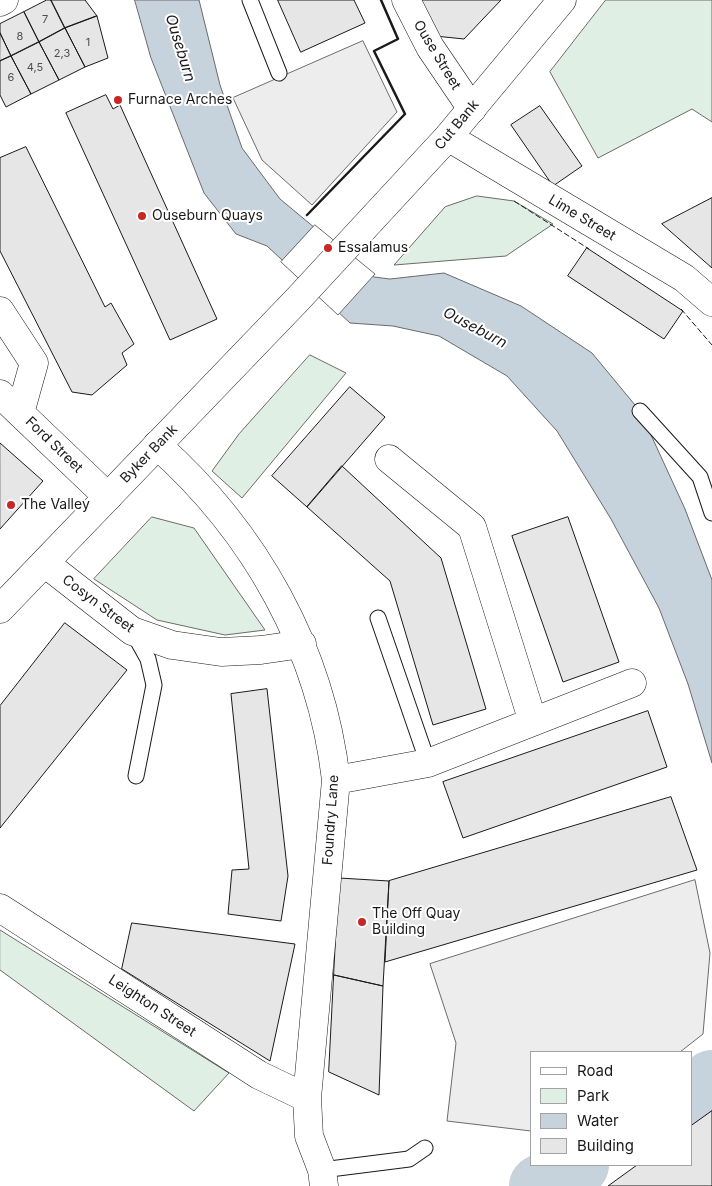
<!DOCTYPE html>
<style>
body{margin:0}
#map{position:relative;width:712px;height:1186px;overflow:hidden;background:#fff;font-family:Inter,sans-serif}
canvas{display:block}
.legend{position:absolute;left:530px;top:1051px;width:162px;height:115px;box-sizing:border-box;background:#fff;border:1px solid #a3a3a3;margin:0;padding:6px 9px;list-style:none;font-size:15px;color:#1a1a1a}
.legend li{display:flex;align-items:center;gap:10px;height:25px}
.legend b{width:25px;border:1px solid #a3a3a3}
</style>
<div id="map">
<canvas width="712" height="1186"></canvas>
<ul class="legend">
<li><b style="height:6px;background:#fff"></b>Road</li>
<li><b style="height:14px;background:#e0efe3"></b>Park</li>
<li><b style="height:14px;background:#c6d2dc"></b>Water</li>
<li><b style="height:14px;background:#e6e6e6"></b>Building</li>
</ul>
</div>
<script>
const ctx = document.querySelector('canvas').getContext('2d');
ctx.lineJoin = 'round';
function paint(path, color) { ctx.fillStyle = color; ctx.fill(path, 'evenodd'); }
function trace(path, color, width, dash) { ctx.strokeStyle = color; ctx.lineWidth = width; ctx.lineCap = dash ? 'butt' : 'round'; ctx.setLineDash(dash || []); ctx.stroke(path); }
function label(font, color, halo, rows, align = 'center') {
  ctx.font = font + ' Inter,sans-serif'; ctx.lineWidth = 4; ctx.setLineDash([]); ctx.textBaseline = 'middle'; ctx.strokeStyle = halo; ctx.fillStyle = color; for (const [text, x, y, turn = 0] of rows) {
    ctx.save(); ctx.translate(x, y); ctx.rotate((+turn || 0) * Math.PI / 180); ctx.textAlign = isNaN(turn) ? turn : align; if (halo) ctx.strokeText(text, 0, 0); ctx.fillText(text, 0, 0); ctx.restore();
  }
}
const green = new Path2D(`
 M606 0H712V122L692 109 598 158 550 72Z
 M477 196 514 201 553 224 506 256 394 265 445 207Z
 M310 355 346 373 242 498 212 471 239 434Z
 M152 517 194 528 265 630 225 635 157 620 94 579Z
 M0 930 229 1073 194 1111 0 970Z`);
paint(green, '#e0efe3');
trace(green, '#6a6a6a', 1);
const parking = new Path2D(`
 M363 41 397 112 312 205 262 160 233 98Z
 M695 880 710 953 703 1034 680 1052H531V1131L447 1121 456 1043 430 964Z`);
paint(parking, '#ededed');
trace(parking, '#6a6a6a', 1);
const water = new Path2D(`
 M135 0H199L220 85 242 148 280 199 374 277 390 279 444 273 521 306 592 353 640 411 685 509 712 580V763L688 684 659 608 611 519 557 431 507 376 439 336 393 326 350 323 267 246 236 234 204 193 151 58Z`);
paint(water, '#c6d2dc');
trace(water, '#6a6a6a', 1);
const pier = new Path2D(`
 M315 225 375 274 338 315 281 262Z`);
paint(pier, '#fff');
trace(pier, '#6a6a6a', 1);
trace(new Path2D(`
 M691 1098 712 1081
 M540 1186 578 1165`), '#c6d2dc', 62);
const building = new Path2D(`
 M47 0H51L65 28 39 42 24 12Z
 M51 0H85L97 16 65 28Z
 M278 0H354L365 23 301 52Z
 M419 0H501L464 39 435 36Z
 M24 12 39 42 11 56 0 33V24Z
 M97 16 108 58 85 67 65 28Z
 M65 28 85 67 59 80 39 42Z
 M0 33 11 56 0 61Z
 M39 42 59 80 31 94 11 56Z
 M11 56 31 94 6 107 0 95V61Z
 M106 95 113 109 120 105 217 319 170 340 66 113Z
 M540 106 582 166 553 186 511 125Z
 M26 147 105 307 111 303 134 344 122 353 127 365 92 395 72 392 0 251V158Z
 M712 198V268L662 224Z
 M587 248 683 311 664 339 568 276Z
 M350 387 385 417 307 507 272 476Z
 M0 443 43 481 0 529Z
 M342 466 441 558 486 709 433 725 390 581 307 507Z
 M568 517 619 662 563 682 512 536Z
 M65 623 127 670 0 828V706Z
 M267 689 288 876 281 921 228 914 232 870 249 869 231 694Z
 M648 711 667 767 463 838 443 782Z
 M671 797 697 870 385 962 389 881Z
 M339 878 389 881 383 986 334 975Z
 M132 923 295 944 270 1061 122 969Z
 M334 975 383 986 379 1095 329 1072Z
 M712 1111V1186H608L637 1165H691V1126Z`);
paint(building, '#e6e6e6');
trace(building, '#1a1a1a', 1);
const service = new Path2D(`
 M250 0 279 73
 M640 411 700 477 712 513
 M378 618 428 763
 M133 632 148 659 154 685 136 776
 M322 1170 409 1159 425 1148`);
const minor = new Path2D(`
 M406 0 430 47 472 109
 M0 2 4 0
 M448 137 684 278 712 302
 M0 311 34 363 20 413
 M0 394 108 497
 M157 445C255 532 321 649 336 780L307 1098 309 1136 322 1170 324 1186
 M389 459 472 527 533 722
 M46 564 132 631 172 645 221 652 261 650 302 644
 M336 780 428 763 632 683
 M0 908 259 1075 307 1098`);
const secondary = new Path2D(`
 M0 609 298 299 448 137 562 0`);
trace(service, '#1a1a1a', 17);
trace(minor, '#1a1a1a', 29);
trace(secondary, '#1a1a1a', 29);
trace(service, '#fff', 15);
trace(minor, '#fff', 28);
trace(secondary, '#fff', 28);
trace(new Path2D(`
 M514 201 589 249
 M681 309 712 345`), '#1a1a1a', 1, [6, 2.5]);
trace(new Path2D(`
 M307 215 405 114 374 51 398 39 381 0`), '#1a1a1a', 2.5);
for (const [x, y, r, color] of [
 [118,100,5,"#c62828"],
 [142,216,5,"#c62828"],
 [328,248,5,"#c62828"],
 [11,505,5,"#c62828"],
 [362,922,5,"#c62828"]
]) { const dot = new Path2D(); dot.arc(x, y, r, 0, 2 * Math.PI); ctx.fillStyle = color; ctx.fill(dot); trace(dot, '#fff', 2); }
label('11px', '#4d4d4d', null, [
 ["7",45,20],
 ["8",20,37],
 ["1",88,43],
 ["2,3",62,54],
 ["4,5",35,68],
 ["6",11,78]
]);
label('14px', '#1a1a1a', '#fff', [
 ["Ouse Street",437,55,59],
 ["Cut Bank",457,125,-50],
 ["Lime Street",582,218,31],
 ["Ford Street",54,445,44],
 ["Byker Bank",149,454,-46],
 ["Cosyn Street",98,604,37],
 ["Foundry Lane",331,820,-86],
 ["Leighton Street",152,1006,33]
]);
label('14px', '#1a1a1a', '#fff', [
 ["Furnace Arches",128,100],
 ["Ouseburn Quays",152,216],
 ["Essalamus",338,248],
 ["The Valley",21,505],
 ["The Off Quay",372,914],
 ["Building",372,930]
], 'left');
label('italic 15px', '#1a1a1a', '#fff', [
 ["Ouseburn",180,48,73],
 ["Ouseburn",475,328,28]
]);
</script>
